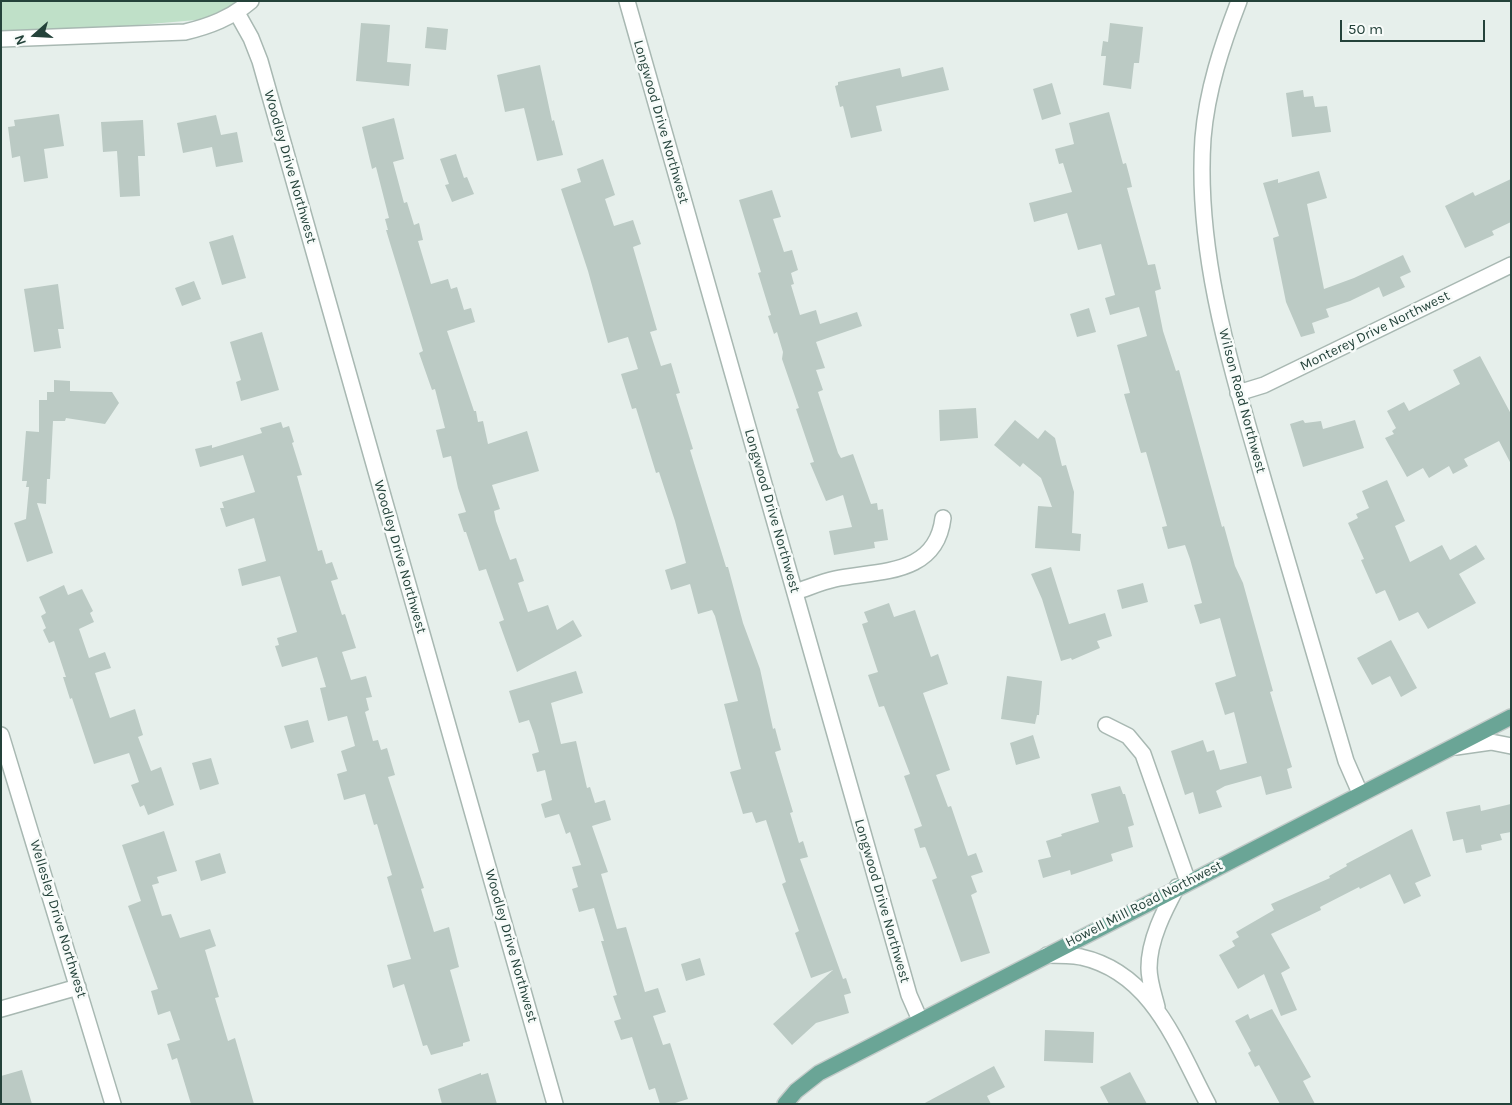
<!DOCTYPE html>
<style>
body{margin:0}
#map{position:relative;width:1512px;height:1105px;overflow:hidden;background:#e6efeb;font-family:Karla,sans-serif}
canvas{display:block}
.frame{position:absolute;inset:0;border:2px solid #24423a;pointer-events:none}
.north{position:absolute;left:10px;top:10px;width:50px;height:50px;-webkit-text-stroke:4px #f7fbf9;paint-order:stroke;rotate:251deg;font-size:14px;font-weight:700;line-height:20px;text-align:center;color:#24423a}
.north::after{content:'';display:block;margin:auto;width:18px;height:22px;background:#24423a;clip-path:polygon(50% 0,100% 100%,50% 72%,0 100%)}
.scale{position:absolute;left:1340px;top:20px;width:145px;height:22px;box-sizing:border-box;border:2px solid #24423a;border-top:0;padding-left:6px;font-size:15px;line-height:18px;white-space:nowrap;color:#24423a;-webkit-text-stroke:4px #f7fbf9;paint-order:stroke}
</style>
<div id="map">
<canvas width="1512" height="1105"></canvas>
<div class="frame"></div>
<div class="north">N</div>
<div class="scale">50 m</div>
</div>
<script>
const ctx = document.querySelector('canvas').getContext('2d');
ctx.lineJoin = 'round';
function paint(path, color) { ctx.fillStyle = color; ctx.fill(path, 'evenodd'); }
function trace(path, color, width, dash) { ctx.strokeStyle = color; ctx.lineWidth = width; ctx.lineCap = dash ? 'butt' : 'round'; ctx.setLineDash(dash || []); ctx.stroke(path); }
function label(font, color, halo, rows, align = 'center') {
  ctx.font = font + ' Karla,sans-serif'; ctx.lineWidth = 5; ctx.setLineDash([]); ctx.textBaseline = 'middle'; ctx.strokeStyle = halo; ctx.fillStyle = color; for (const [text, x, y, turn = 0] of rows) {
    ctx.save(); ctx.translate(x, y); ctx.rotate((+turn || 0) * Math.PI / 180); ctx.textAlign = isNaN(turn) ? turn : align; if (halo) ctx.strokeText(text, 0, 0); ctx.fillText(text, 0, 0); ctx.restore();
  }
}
paint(new Path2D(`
 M1 1H254L242 16 1 37Z`), '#bfe0c8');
paint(new Path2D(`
 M361 23 390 25 387 62 411 64 409 86 356 81Z
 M1110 23 1143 27 1139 63H1134L1131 89 1103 85 1106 56H1101L1103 41 1108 42Z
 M427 27 448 29 446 50 425 48Z
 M540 65 552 121 554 120 563 155 537 161 524 108 505 112 497 75Z
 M943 67 949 90 876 106 882 131 851 138 843 106 840 107 835 86 838 85V82L900 68 902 77Z
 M1052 83 1061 114 1042 120 1033 89Z
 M1303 90 1304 97 1313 96 1315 107 1327 106 1331 132 1292 137 1286 93Z
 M1109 112 1123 164 1126 163 1130 178 1132 187 1127 188 1148 265 1155 264 1161 289 1155 291 1163 331 1176 371 1179 370 1222 527 1224 526 1235 566 1243 583 1273 691 1270 692 1292 767 1287 769 1292 788 1266 795 1261 776 1225 786 1216 791 1222 807 1199 814 1193 792 1185 795 1171 751 1203 740 1207 752 1214 750 1220 770 1247 763 1234 712 1225 715 1215 683 1236 676 1220 618 1200 624 1194 605 1202 603 1190 559 1185 545 1168 549 1162 527 1167 526 1146 452 1141 453 1124 394 1130 393 1117 345 1147 336 1139 307 1110 315 1105 298 1115 295 1101 244 1078 250 1067 213 1034 222 1029 203 1072 192 1063 163 1059 164 1055 149 1074 144 1069 123Z
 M59 114 64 146 44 149 48 178 24 182 20 156 12 158 8 127 15 126 14 120Z
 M216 115 221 135 237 132 243 162 216 167 212 147 183 153 177 123Z
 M394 118 404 159 393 162 404 203 407 202 414 225 419 223 423 240 418 241 431 284 448 279 451 289 457 287 464 310 471 308 475 322 447 331 474 411H476L478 422 483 421 488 444 527 431 539 471 492 485 500 509 494 511 496 521 510 560 516 558 524 581 518 583 528 612 548 605 557 630 573 620 582 636 517 672 499 622 504 620 486 569 479 571 466 532H464L458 514 466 512 458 488 451 456 443 458 436 430 445 428 435 389 432 390 419 353 423 351 386 230H388L385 219 389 218 376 167 372 169 362 127Z
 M143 120 145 156H138L140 196 120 197 117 151 103 152 101 122Z
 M456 154 464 178 467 177 474 194 452 202 445 185 449 184 440 159Z
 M603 159 615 195 605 199 614 226 633 220 641 244 633 247 657 330 650 332 661 366 671 363 680 393 676 394 693 449 690 450 726 567H728L743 623 760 669 773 729 775 728 781 750 775 752 793 812 790 813 799 843 803 841 808 857 800 859 843 979 846 978 851 993 844 995 849 1013 816 1023 792 1045 773 1024 833 970 811 978 795 933 799 931 782 884 786 882 766 820 756 823 752 812 743 814 730 772 741 769 724 704 738 701 715 616 712 610 698 614 690 584 671 590 665 570 686 563 675 521 659 472 656 473 636 408 632 409 621 374 638 369 628 337 608 343 588 271 561 189 581 182 577 169Z
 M1319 171 1327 198 1307 204 1324 289 1354 278 1403 255 1411 272 1400 277 1405 287 1383 297 1379 287 1350 301 1326 309 1329 317 1312 323 1315 333 1301 337 1286 302 1273 238 1279 236 1263 183 1278 179V183Z
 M1511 179V222L1492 231 1494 235 1465 248 1445 206 1473 192 1475 196Z
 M772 190 781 217 773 219 784 252 792 250 798 270 791 273 794 284 791 285 800 315 816 310 820 324 857 312 862 326 816 342 825 368 816 370 823 390 818 392 838 453 841 458 853 454 871 504 877 503 878 510 883 509 888 540 874 542 875 548 834 555 829 531 852 527 843 495 826 501 810 463 814 462 796 409 799 408 782 359 783 352 777 332 774 334 768 316 771 315 758 273 761 272 739 200Z
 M233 235 246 278 222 285 209 242Z
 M194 281 201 299 182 306 175 288Z
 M58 284 64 329H58L61 348 34 352 24 289Z
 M1089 308 1096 332 1077 337 1070 314Z
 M262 332 279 390 241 401 236 382 241 380 230 342Z
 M1480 356 1511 414V464L1499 441 1464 459 1468 466 1453 474 1449 466 1429 478 1423 468 1407 477 1385 438 1394 434 1392 431 1396 428 1387 411 1404 402 1409 411 1460 384 1453 370Z
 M54 380 70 381V391L112 392 119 403 105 424 66 418 65 421H53L50 479H47L46 504 37 503 53 553 27 562 14 523 26 519 29 487H26L27 481H22L26 431 39 432V400H47V392H54Z
 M976 408 978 438 940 441 939 410Z
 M1015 420 1038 439 1045 430 1055 438 1062 466 1066 465 1074 492 1072 533 1081 534 1080 551 1035 548 1038 506 1052 507 1041 478 1023 463 1020 467 994 445Z
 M1303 420 1305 423 1321 421 1323 429 1355 420 1364 448 1303 467 1290 424Z
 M281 422 283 428 289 426 294 442 292 443 302 475 297 476 318 551 322 550 326 564 332 562 338 579 331 581 342 615 345 614 356 648 342 652 351 680 366 676 372 697 366 698 369 710 365 712 373 741 378 740 381 750 387 748 395 775 388 777 424 888 421 889 434 932 449 927 459 967 450 970 470 1041 463 1043V1046L431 1055 427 1045 423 1046 404 984 393 988 387 965 411 959 387 877 392 875 377 824 374 825 365 794 344 800 337 774 347 771 341 751 355 746 347 716 328 721 320 688 326 687 317 657 282 667 275 646 279 645 277 638 297 632 280 576 242 586 238 569 266 561 254 518 226 527 220 508H224L222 502 255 492 243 455 200 467 195 449 212 445V448L262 433 260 428Z
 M1387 480 1405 521 1395 526 1410 562 1442 545 1450 560 1476 545 1485 559 1459 574 1476 603 1428 629 1418 612 1399 621 1385 590 1376 594 1361 560 1364 559 1348 523 1358 518 1356 514 1369 508 1362 491Z
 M1051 567 1069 624 1105 613 1112 636 1097 641 1100 648 1072 660 1071 658 1061 661 1042 599 1031 574Z
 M1143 583 1148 602 1122 609 1117 590Z
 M64 585 68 595 82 589 93 611 90 613 94 622 79 629 89 658 105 652 111 668 95 673 110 718 135 709 143 735 138 737 151 771 161 767 174 805 148 815 144 805 140 807 131 785 139 782 129 753 94 764 72 698 70 699 63 677H66L54 641 49 643 43 630 46 628 41 616 46 613 39 597Z
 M889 603 894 617 915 610 931 657 938 654 948 684 923 693 950 770 936 775 948 807 951 806 968 856 976 853 983 872 971 876 977 892 971 895 990 953 961 962 932 880 937 878 926 849 925 847 920 848 914 829 922 826 904 776 910 774 884 706 879 707 868 675 878 672 862 624 868 622 864 612Z
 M1391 640 1417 688 1401 697 1390 676 1372 685 1357 658Z
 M576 671 583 693 551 703 561 744 576 741 587 788 590 787 595 803 605 800 611 820 592 826 608 872 601 874 617 929 626 927 645 992 658 988 666 1012 653 1016 663 1045 670 1043 688 1099 672 1104H660L655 1088 649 1090 632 1037 621 1040 614 1021 621 1019 613 996 617 995 601 941H604L594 908 579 912 572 889 578 887 572 867 581 865 570 832 566 834 559 814 545 818 541 804 552 800 545 770 537 772 532 754 539 752 534 734 529 720 519 723 509 691Z
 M1007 676 1042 681 1039 715H1037L1035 724 1001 719Z
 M308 720 314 742 291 749 284 726Z
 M1033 735 1040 758 1016 765 1010 743Z
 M211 758 219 784 200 790 192 763Z
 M1120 786 1123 794H1125L1134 825 1128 827 1133 847 1111 854 1113 861 1071 875 1070 870 1043 878 1038 860 1051 857 1046 841 1062 836 1061 834 1099 822 1091 794Z
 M1511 804V832L1500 834 1502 840 1481 845 1482 850 1466 853 1463 839 1453 841 1446 812 1480 805 1481 811Z
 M1412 829 1431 876 1415 883 1421 896 1404 904 1390 874 1360 889 1359 887 1320 907 1321 910 1271 934 1290 968 1281 973 1297 1010 1281 1016 1264 974 1238 989 1219 955 1235 946 1232 941 1239 937 1236 932 1274 910 1271 904 1330 878 1329 876 1347 866 1346 864Z
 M164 831 177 871 157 877 159 883 152 885 162 916 171 914 180 938 210 929 216 946 205 950 219 997 215 998 228 1041 235 1038 254 1104H191L177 1058 172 1060 167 1044 180 1040 170 1011 158 1015 151 991 158 989 128 906 141 901 122 845Z
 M220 853 226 873 201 881 195 861Z
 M700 958 705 975 686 981 681 964Z
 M1272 1009 1311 1077 1303 1081 1315 1104H1280L1259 1065 1255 1067 1248 1053 1251 1051 1235 1021 1248 1014 1250 1019Z
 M1045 1030 1094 1032 1093 1063 1044 1061Z
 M994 1066 1005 1087 987 1096 991 1104H923Z
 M22 1070 32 1104H1V1076Z
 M1130 1072 1147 1104H1109L1100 1087Z
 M481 1073V1075L488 1073 497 1104H442L438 1089Z`), '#bbcac4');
const minor = new Path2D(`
 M627 1 909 995 920 1020
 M1239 1C1222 45 1207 90 1203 138 1195 256 1233 373 1265 485 1292 577 1319 669 1346 761L1360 793
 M237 13 251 38 260 61 555 1104
 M1 39 185 32C210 26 231 18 251 1
 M1238 393 1264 385 1511 265
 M795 592C808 588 821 582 835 579 879 570 936 576 943 518
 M1106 725 1128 736 1143 754 1188 882
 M1 735 113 1104
 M1456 747 1491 742 1511 746
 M1047 955C1058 955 1070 955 1081 957 1153 973 1177 1046 1208 1104
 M1157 1007C1154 995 1149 981 1149 968 1149 940 1164 911 1177 887
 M1 1009 78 987`);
const major = new Path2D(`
 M785 1104 796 1091 819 1073 1511 717`);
trace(minor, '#a8b8b2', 18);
trace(major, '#c2cac8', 18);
trace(minor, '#fff', 15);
trace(major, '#6aa596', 15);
label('14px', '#24423a', '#f7fbf9', [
 ["Longwood Drive Northwest",661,122,74],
 ["Woodley Drive Northwest",290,167,74],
 ["Monterey Drive Northwest",1375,331,-26],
 ["Wilson Road Northwest",1242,401,75],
 ["Longwood Drive Northwest",772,511,74],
 ["Woodley Drive Northwest",400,557,74],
 ["Longwood Drive Northwest",882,901,74],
 ["Howell Mill Road Northwest",1144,904,-27],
 ["Wellesley Drive Northwest",58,919,73],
 ["Woodley Drive Northwest",511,946,74]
]);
</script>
